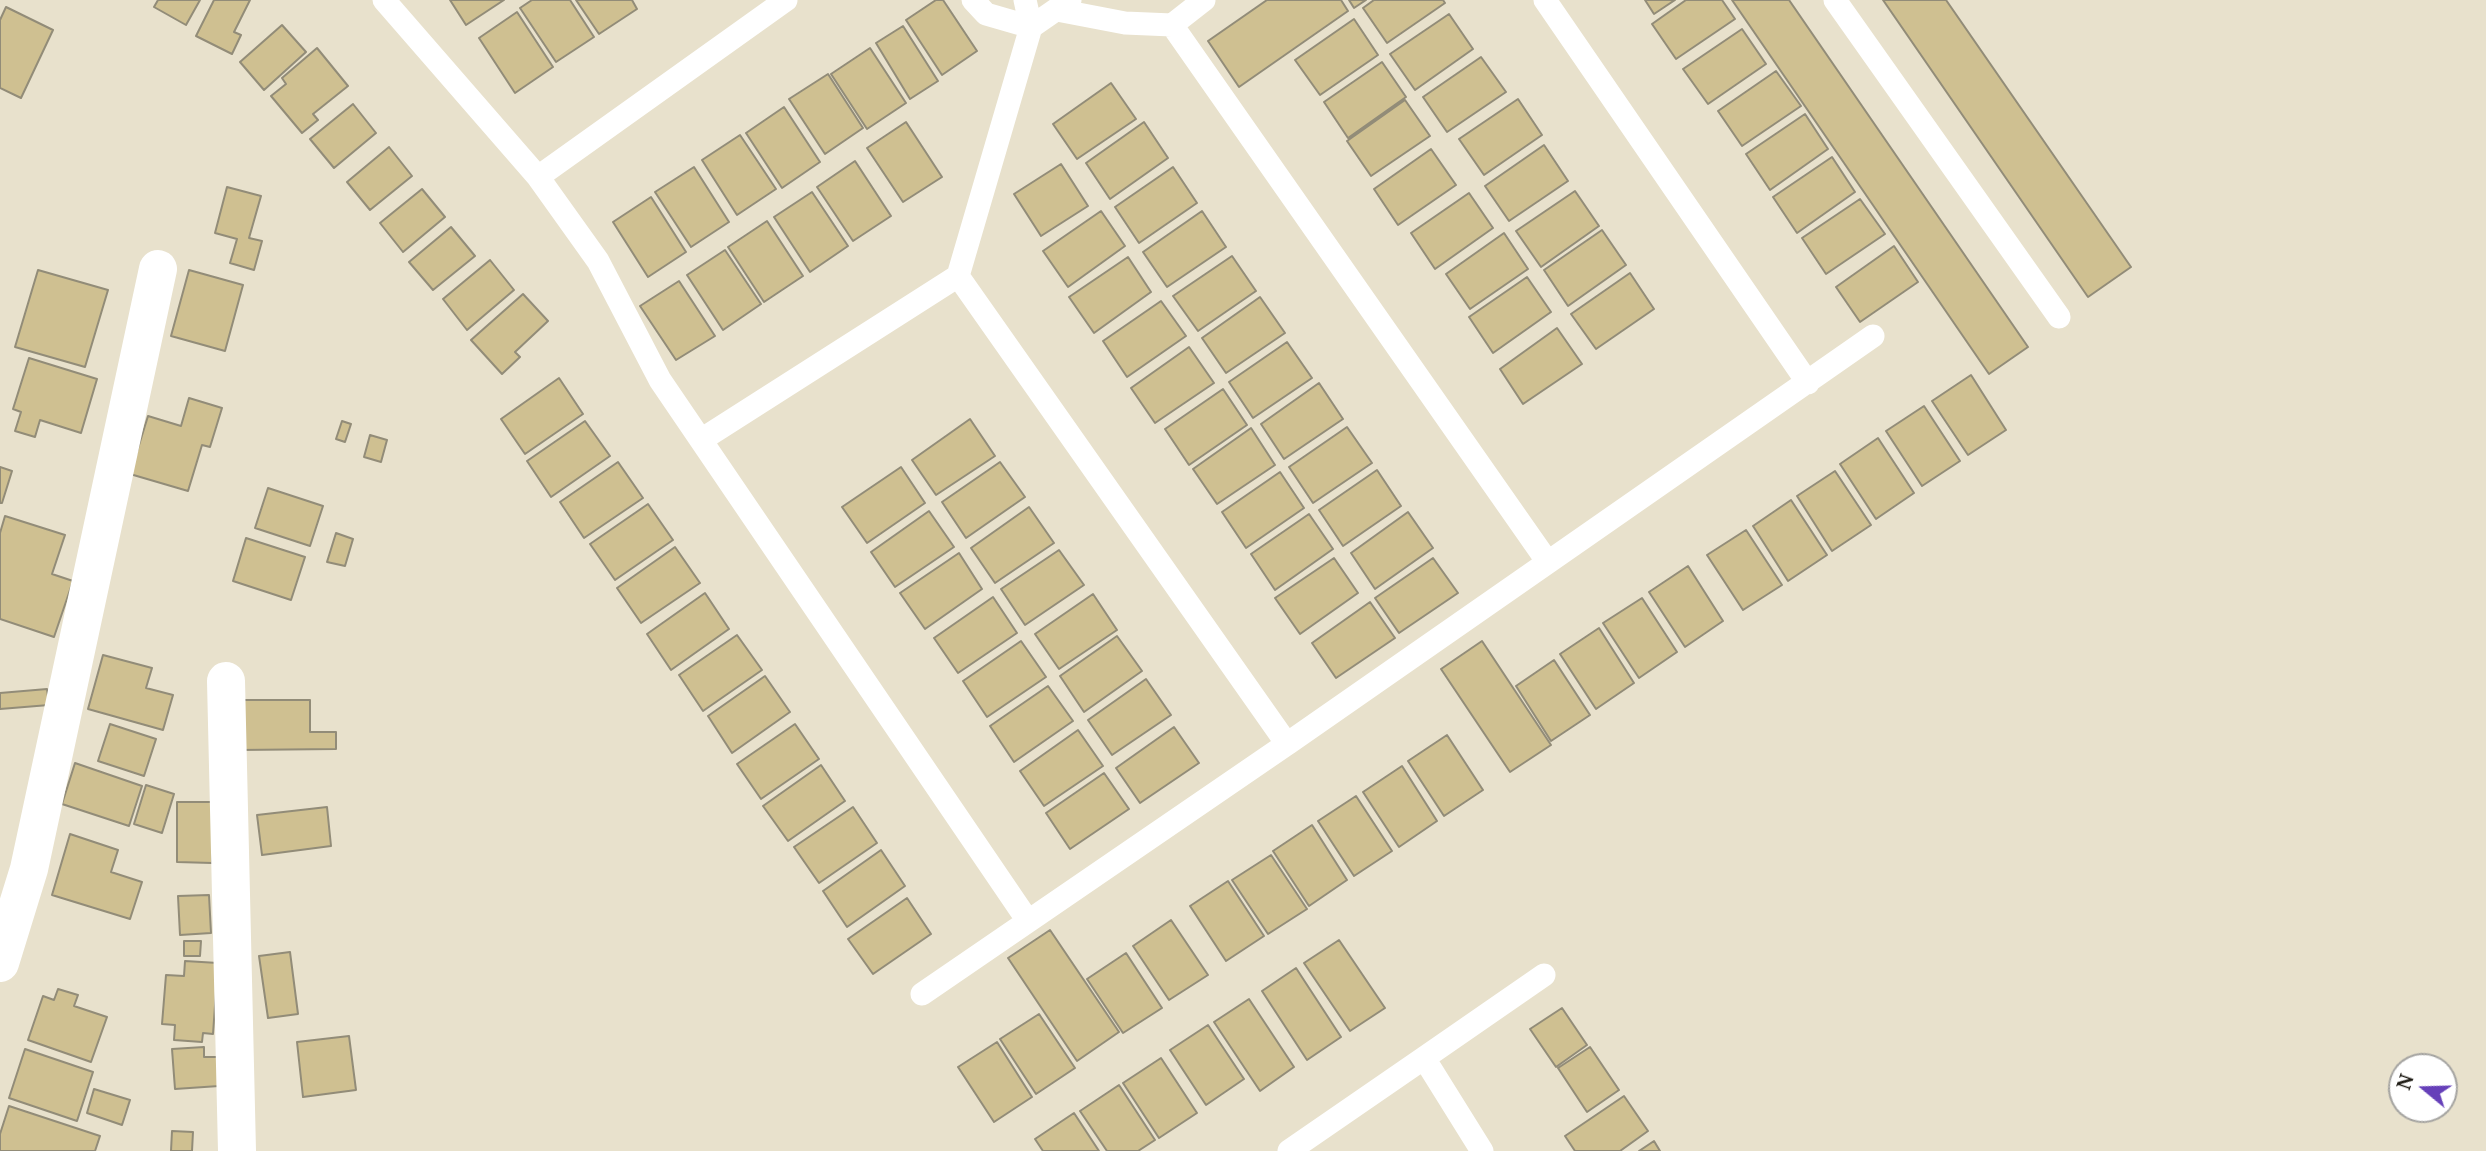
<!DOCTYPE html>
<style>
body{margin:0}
#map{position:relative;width:2486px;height:1151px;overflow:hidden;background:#e8e1cc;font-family:"Noto Serif",serif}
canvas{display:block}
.north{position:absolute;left:2388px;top:1053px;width:70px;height:70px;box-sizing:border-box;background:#fff;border:2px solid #a5a4a1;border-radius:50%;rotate:289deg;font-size:19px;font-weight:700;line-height:28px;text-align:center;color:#1e1b14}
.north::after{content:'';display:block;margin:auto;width:24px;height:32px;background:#6640b9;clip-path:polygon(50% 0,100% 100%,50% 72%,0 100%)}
</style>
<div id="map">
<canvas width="2486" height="1151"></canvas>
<div class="north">N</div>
</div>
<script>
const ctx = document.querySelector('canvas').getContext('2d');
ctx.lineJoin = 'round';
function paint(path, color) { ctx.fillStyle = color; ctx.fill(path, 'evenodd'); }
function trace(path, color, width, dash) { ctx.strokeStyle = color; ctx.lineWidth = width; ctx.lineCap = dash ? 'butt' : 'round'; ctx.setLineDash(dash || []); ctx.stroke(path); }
const building = new Path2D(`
 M158 0H200L186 25 154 7Z
 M214 0H250L234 32 241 35 232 54 196 36Z
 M450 0H504L466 25Z
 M532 0H570L594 37 556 62 520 8Z
 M576 0H632L637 9 599 34Z
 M936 0H943L977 51 942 75 906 20Z
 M1267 0H1341L1348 11 1239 87 1208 41Z
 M1349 0H1366L1354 8Z
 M1374 0H1443L1445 3 1387 43 1363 8Z
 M1645 0H1675L1654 14Z
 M1686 0H1722L1735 19 1676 59 1652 24Z
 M1732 0H1789L2028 347 1989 374Z
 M1883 0H1946L2131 267 2088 297Z
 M6 7 53 30 21 98 0 88V20Z
 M517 12 553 67 515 93 479 38Z
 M1449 14 1473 49 1415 90 1390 54Z
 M1354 19 1378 55 1320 95 1295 60Z
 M282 25 306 52 264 90 240 62Z
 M903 26 938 81 910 99 876 43Z
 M1742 29 1766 64 1708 104 1683 69Z
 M317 48 348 86 313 114 318 120 302 133 271 96 286 84 282 78Z
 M870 48 906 103 867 129 831 74Z
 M1481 57 1506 92 1447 132 1423 97Z
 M1382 62 1406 97 1348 138 1324 102Z
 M1776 71 1801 106 1742 146 1718 111Z
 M828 74 863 128 825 154 789 99Z
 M1111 83 1136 119 1077 159 1053 124Z
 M1518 99 1542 135 1484 175 1459 139Z
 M1405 100 1430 136 1371 176 1347 141Z
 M353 104 376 133 334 168 310 139Z
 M784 107 820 162 782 188 746 133Z
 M1805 114 1828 149 1770 190 1746 154Z
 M906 122 942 177 903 202 867 148Z
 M1144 122 1168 158 1110 199 1086 163Z
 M740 135 776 189 737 215 702 160Z
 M1544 145 1568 181 1509 221 1485 186Z
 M389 147 412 176 370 210 347 182Z
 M1431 149 1456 185 1398 225 1374 189Z
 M1832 157 1855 192 1797 233 1773 197Z
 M855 161 891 216 853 241 817 187Z
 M1061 164 1088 206 1041 236 1014 194Z
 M694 167 729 222 691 247 655 192Z
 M1173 167 1197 203 1139 243 1115 207Z
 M227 187 261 196 249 238 262 241 254 270 230 263 237 239 215 233Z
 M422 189 445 217 403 252 380 223Z
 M1575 191 1599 226 1541 267 1516 231Z
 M812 192 848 246 810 272 774 217Z
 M1469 193 1493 228 1435 269 1411 233Z
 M651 197 686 252 648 277 613 222Z
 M1860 199 1885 234 1826 274 1802 238Z
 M1101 211 1125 246 1068 287 1043 251Z
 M1202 211 1226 247 1167 287 1143 252Z
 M767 221 803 276 764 302 728 247Z
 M451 227 475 256 433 290 409 262Z
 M1602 230 1626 265 1568 306 1544 270Z
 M1504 233 1528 269 1470 309 1446 274Z
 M1894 246 1918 282 1860 322 1836 287Z
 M725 250 761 304 723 330 687 275Z
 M1232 256 1256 291 1198 331 1173 296Z
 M1128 257 1151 292 1094 333 1069 297Z
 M490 260 514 290 467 330 443 299Z
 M38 270 108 290 85 367 15 347Z
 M189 270 243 285 225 351 171 336Z
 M1630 273 1654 309 1596 349 1571 314Z
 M1527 277 1551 312 1493 353 1469 317Z
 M679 281 715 336 676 360 640 306Z
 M523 294 548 321 515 352 520 357 502 374 471 340Z
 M1260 297 1285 333 1226 373 1202 338Z
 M1161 301 1186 336 1127 377 1103 341Z
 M1557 328 1582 364 1523 404 1500 369Z
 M1287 342 1312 378 1253 418 1229 382Z
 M1189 347 1214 383 1155 423 1131 388Z
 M29 358 97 379 81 433 40 420 35 437 15 431 21 412 13 409Z
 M1971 375 2006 430 1968 455 1932 401Z
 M559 378 583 414 525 454 501 419Z
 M1319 383 1343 419 1284 459 1261 424Z
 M1223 389 1247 425 1189 465 1165 429Z
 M189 398 222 408 210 447 202 445 188 491 130 474 148 416 181 426Z
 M1924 406 1960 461 1922 486 1886 431Z
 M970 419 995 456 936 495 912 460Z
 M342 421 351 424 345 442 336 439Z
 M585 421 610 456 551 497 527 461Z
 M1347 427 1372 463 1313 503 1289 467Z
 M1251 428 1275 465 1217 504 1193 469Z
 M370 435 387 440 381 462 364 457Z
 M1878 438 1914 493 1876 519 1840 464Z
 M618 462 643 498 584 538 560 502Z
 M1000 462 1025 497 966 538 942 502Z
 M0 467 12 471 2 503H0Z
 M901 467 925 503 867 543 842 507Z
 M1377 470 1401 506 1343 546 1319 510Z
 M1835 471 1871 525 1832 551 1797 496Z
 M1280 472 1304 508 1246 548 1222 512Z
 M268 488 323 506 310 546 255 528Z
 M1791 500 1827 555 1788 581 1753 526Z
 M648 504 673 540 615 580 590 544Z
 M1029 507 1054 543 995 583 971 548Z
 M929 511 954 547 895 587 871 552Z
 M1408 512 1433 548 1375 589 1351 553Z
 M1309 514 1333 549 1275 590 1251 554Z
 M5 516 65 535 52 574 73 581 54 637 0 619V533Z
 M1746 530 1782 585 1743 610 1707 555Z
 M336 533 353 539 345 566 327 562Z
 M246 538 305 557 291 600 233 581Z
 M675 547 700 583 641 623 617 588Z
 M1059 550 1084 585 1025 625 1001 589Z
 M959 553 982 589 925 629 900 593Z
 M1334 558 1358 593 1300 634 1275 598Z
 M1433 558 1458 593 1399 633 1375 598Z
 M1688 566 1723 621 1685 647 1649 592Z
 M705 593 729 629 671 670 647 634Z
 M1093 594 1117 630 1059 669 1035 634Z
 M993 597 1017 633 958 673 934 638Z
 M1642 598 1677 652 1639 678 1603 623Z
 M1370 602 1395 638 1336 678 1312 643Z
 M1599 628 1634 683 1596 709 1560 654Z
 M737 635 762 670 703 711 679 675Z
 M1117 636 1142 671 1084 712 1060 676Z
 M1021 641 1046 677 987 717 963 681Z
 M1482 641 1551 745 1510 772 1441 669Z
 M103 655 152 668 146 688 173 695 163 730 88 709Z
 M1554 660 1590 715 1551 741 1516 686Z
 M765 676 790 712 732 753 708 716Z
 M1146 679 1171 715 1112 755 1088 720Z
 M1048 686 1073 721 1014 762 990 726Z
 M47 689 49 705 0 709V693Z
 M239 700H310V732H336V749L239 750Z
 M110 724 156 739 144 776 98 761Z
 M795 724 819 759 761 799 737 764Z
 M1174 727 1199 763 1140 803 1116 768Z
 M1078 730 1103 766 1044 806 1020 771Z
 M1447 735 1483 790 1444 816 1408 761Z
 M75 763 142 786 129 826 62 804Z
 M821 765 845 801 788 841 763 806Z
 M1402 766 1437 821 1399 847 1363 792Z
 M1104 773 1129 809 1070 849 1046 813Z
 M146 785 174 794 162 833 134 824Z
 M1356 796 1392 851 1354 876 1318 821Z
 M177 802H213L212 863 177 862Z
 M327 807 331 846 262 855 257 815Z
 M853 807 877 843 819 883 794 847Z
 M1312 825 1347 880 1309 906 1273 851Z
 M70 834 118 850 111 872 142 882 130 919 52 895Z
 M881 850 905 886 847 927 823 891Z
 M1271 855 1307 909 1268 934 1232 880Z
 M1228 881 1264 936 1226 961 1190 906Z
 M209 895 211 933 180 935 178 896Z
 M907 898 931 934 873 974 848 939Z
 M1171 920 1208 975 1169 1000 1133 946Z
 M1050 930 1119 1032 1077 1061 1008 958Z
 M1339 940 1385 1008 1350 1031 1304 963Z
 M184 941H201L200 956H184Z
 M290 952 298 1014 268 1018 259 956Z
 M1126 953 1162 1008 1123 1033 1087 979Z
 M185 961 218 963 213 1034 203 1033 202 1042 174 1040 175 1025 162 1024 166 975 184 976Z
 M1296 968 1341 1037 1307 1060 1262 991Z
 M58 989 78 995 74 1006 107 1017 91 1062 28 1040 43 996 54 1000Z
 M1249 999 1294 1067 1260 1091 1214 1022Z
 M1562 1008 1587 1045 1556 1067 1530 1029Z
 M1039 1014 1075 1068 1036 1094 1000 1039Z
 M1208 1025 1244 1079 1206 1105 1170 1050Z
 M349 1036 356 1090 303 1097 297 1042Z
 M997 1042 1032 1097 994 1122 958 1067Z
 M204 1047V1057H217L219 1086 175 1089 172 1049Z
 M1590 1047 1619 1090 1587 1112 1558 1068Z
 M25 1049 93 1072 77 1121 9 1098Z
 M1161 1058 1197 1113 1159 1138 1123 1083Z
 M1119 1085 1155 1140 1138 1151H1107L1080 1111Z
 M94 1089 130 1100 122 1125 87 1113Z
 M1624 1096 1648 1131 1620 1151H1575L1565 1136Z
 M9 1106 100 1136 95 1151H0V1134Z
 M1074 1113 1099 1151H1043L1035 1139Z
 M172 1131 193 1132 192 1151H171Z
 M1654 1141 1660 1151H1639Z`);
paint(building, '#cfc091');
trace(building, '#928c78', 2);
trace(new Path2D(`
 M384 0 538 177 598 261 660 380 1028 921
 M973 0 986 14 1031 27 1025 0
 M1545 0 1808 383
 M1835 0 2059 317
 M1057 10 1125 23 1172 25 1204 0
 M1172 25 1547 561
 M538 177 786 0
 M701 440 958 276 1031 27 1070 0
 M1287 744 1873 336
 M922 994 1287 744 958 276
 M1424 1058 1544 975
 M1289 1151 1424 1058 1482 1151`), '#fff', 23);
trace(new Path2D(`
 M226 681 237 1151
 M0 963 29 869 158 269`), '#fff', 38);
</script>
